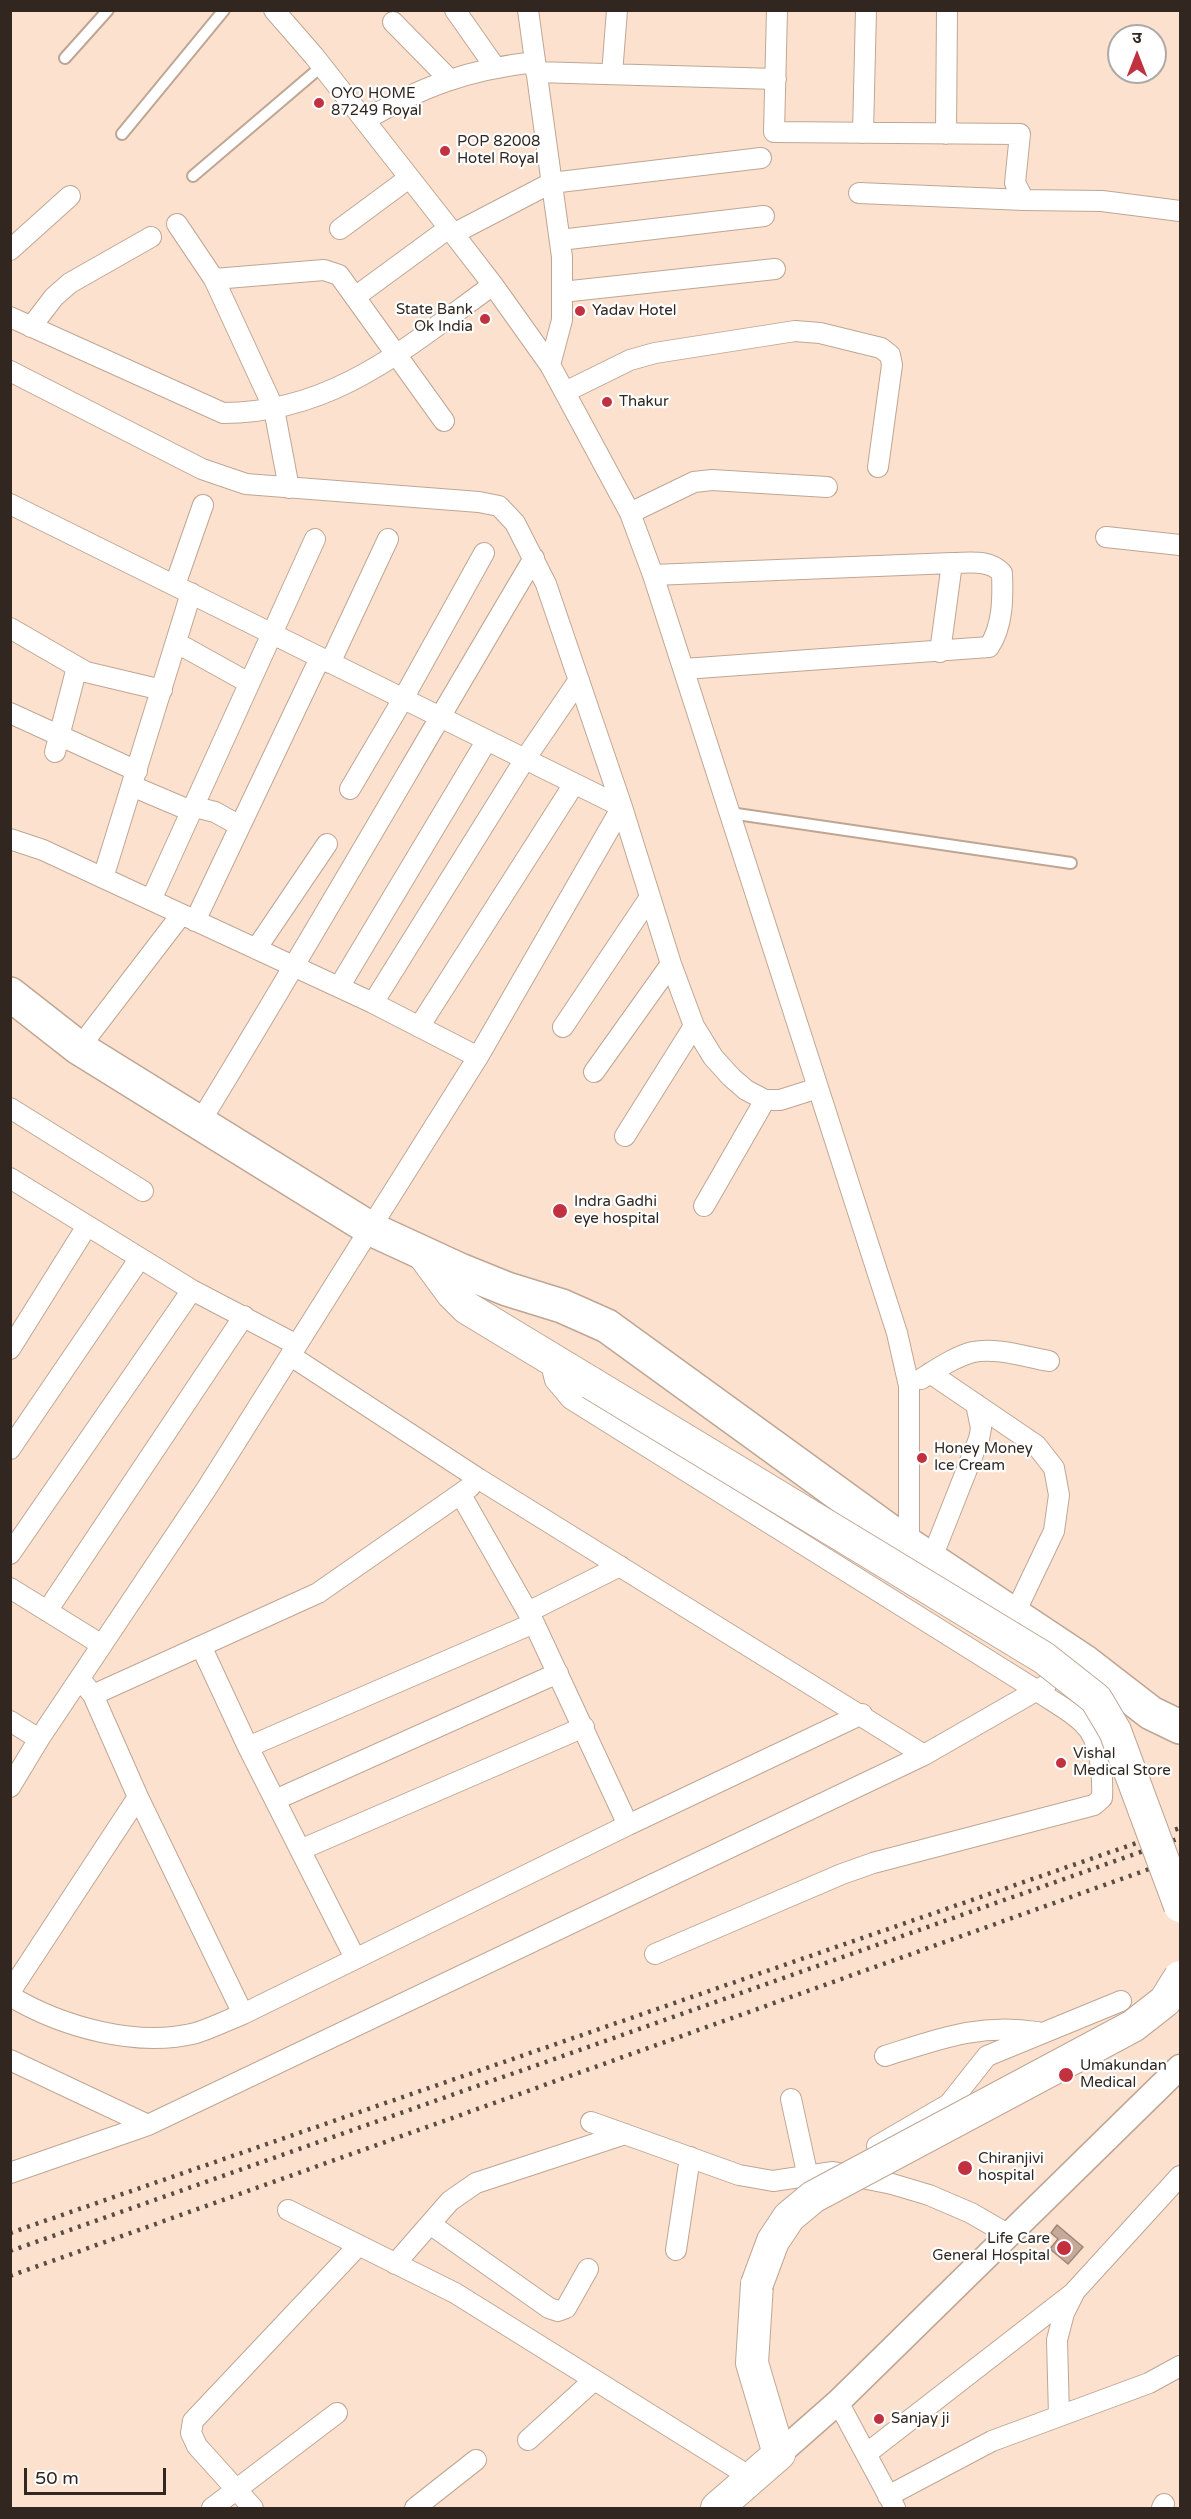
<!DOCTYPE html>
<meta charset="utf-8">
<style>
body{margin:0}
#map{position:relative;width:1191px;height:2519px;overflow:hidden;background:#fce1ce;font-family:"Varela Round","Noto Sans Devanagari",sans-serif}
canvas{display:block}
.frame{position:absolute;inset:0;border:12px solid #312720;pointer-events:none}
.north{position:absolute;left:1107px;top:24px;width:60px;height:60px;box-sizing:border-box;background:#fff;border:2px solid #ada9a6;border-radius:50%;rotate:0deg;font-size:16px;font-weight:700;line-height:24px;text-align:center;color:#312720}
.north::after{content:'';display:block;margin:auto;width:21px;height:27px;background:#c13140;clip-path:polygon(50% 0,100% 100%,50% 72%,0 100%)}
.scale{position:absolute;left:24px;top:2468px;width:142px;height:27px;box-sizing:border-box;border:3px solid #312720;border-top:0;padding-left:8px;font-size:18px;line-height:21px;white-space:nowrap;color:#312720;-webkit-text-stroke:4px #fff;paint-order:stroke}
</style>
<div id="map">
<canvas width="1191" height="2519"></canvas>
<div class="frame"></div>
<div class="north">उ</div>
<div class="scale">50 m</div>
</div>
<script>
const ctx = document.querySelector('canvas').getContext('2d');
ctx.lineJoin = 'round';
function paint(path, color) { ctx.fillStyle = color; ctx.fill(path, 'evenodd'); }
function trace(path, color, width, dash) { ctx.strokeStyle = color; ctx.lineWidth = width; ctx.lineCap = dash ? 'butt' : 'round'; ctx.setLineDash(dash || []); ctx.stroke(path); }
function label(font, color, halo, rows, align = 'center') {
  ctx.font = font + ' "Varela Round",sans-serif'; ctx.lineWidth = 4.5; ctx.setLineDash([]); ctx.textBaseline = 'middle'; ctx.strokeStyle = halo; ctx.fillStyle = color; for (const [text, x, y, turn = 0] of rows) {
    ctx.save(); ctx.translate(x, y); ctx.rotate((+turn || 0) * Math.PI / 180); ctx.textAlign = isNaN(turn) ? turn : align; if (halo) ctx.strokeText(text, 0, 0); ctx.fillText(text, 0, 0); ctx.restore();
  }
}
const building = new Path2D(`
 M1057 2225 1083 2247 1068 2264 1050 2249 1058 2239 1051 2233Z`);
paint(building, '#c5a999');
trace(building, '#9f8575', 1.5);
const service = new Path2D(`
 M65 58 108 10
 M122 134 224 10
 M193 176 322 66
 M730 813 1071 863`);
const minor = new Path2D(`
 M274 10 314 56 449 228 493 285 550 365 630 513 653 575 897 1333 909 1386V1545
 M455 10 495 67
 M528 10 562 257V320L550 365
 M777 10 774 132 1020 134 1015 183 1024 200 1102 201 1180 211
 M393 22 449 79
 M536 72 776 79
 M612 74 617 10
 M365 120C423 86 467 70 534 62
 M863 133 866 10
 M946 134 947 10
 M859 193 1024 200
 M177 224 214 279 274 409 289 488
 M340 229 409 178
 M453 234 551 183 761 158
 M560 240 764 216
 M10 250 70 196
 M214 279 324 270 339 275 444 421
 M562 292 775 269
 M355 297 449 228
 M10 317 223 413C334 413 408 346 493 285
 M31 327 54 297 70 283 151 237
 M10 371 202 469 246 484 479 502 499 506 515 523 546 584 622 807 671 964 694 1026 713 1057 731 1077 746 1090 765 1100H780L818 1088
 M565 392 630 360 655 353 795 331 820 333 881 348 890 355 892 365 878 467
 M10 504 622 807 478 1057 207 1488 39 1739 10 1787
 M630 513 694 482 712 480 827 487
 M1106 537 1180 545
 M653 575 952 563C970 563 989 559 1002 573 1003 598 1003 626 989 647L684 669
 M175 585 203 505
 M10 628 86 672 162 690
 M177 643 249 683
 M940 652 952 563
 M330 663 388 539
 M10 713 137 771
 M55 752 77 667
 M132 786 191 811 195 807 215 812 240 826
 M350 789 403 699 484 553
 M10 839 43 850 373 1003 478 1057
 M103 878 191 593
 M151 900 315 539
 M195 921 320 658
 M256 949 327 844
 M339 987 487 740
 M373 1003 525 759 579 680
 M419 1027 574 784
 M563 1027 650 897
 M79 1048 181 915
 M594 1072 671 964
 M10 1108 143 1191
 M200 1122C314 936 422 746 534 558
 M625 1136 694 1026
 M10 1178 192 1290 297 1345
 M704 1206 765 1100
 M10 1349 87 1226
 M291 1356 479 1479 924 1755
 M549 1356 555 1380 571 1399 1036 1690C1051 1701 1070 1710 1083 1723 1101 1739 1103 1776 1102 1798L1094 1805 873 1863 842 1874 655 1954
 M930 1373 1036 1445 1054 1468 1059 1495 1054 1531 1014 1615
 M921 1379C937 1369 954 1357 973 1352 996 1347 1026 1357 1049 1361
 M10 1449 140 1258
 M461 1495 534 1623 628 1825 862 1714
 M10 1554 192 1290
 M931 1560 979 1439 981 1428 976 1404
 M10 1588 102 1645
 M47 1611 244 1316
 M528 1612 620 1566
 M201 1646 248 1747 355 1958
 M85 1685 93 1695 138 1797 243 2014
 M93 1695 318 1593 470 1487
 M10 1721 39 1739
 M248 1747 534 1623
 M275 1800 558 1673
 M300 1850 584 1727
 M10 1992 138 1797
 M10 1996C62 2027 137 2048 196 2033 212 2028 228 2020 243 2014L628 1825
 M885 2056C939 2039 979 2023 1037 2032
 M10 2060 148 2125
 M791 2099 808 2177
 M591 2122 739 2175 773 2181 833 2172 892 2184 929 2195 971 2213 1009 2235
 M877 2146 949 2104 987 2056 1121 2001
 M10 2173 148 2125 924 1755 1046 1685
 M288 2210 455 2293 752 2478
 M430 2224 549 2308 558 2311 566 2308 588 2269
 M676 2250 690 2157
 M395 2264 450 2201 476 2183 625 2134
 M838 2402 895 2508
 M1059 2416 1057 2340 1064 2313 1075 2291 1180 2176
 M528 2440 594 2380
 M866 2454 1072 2294
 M888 2496 992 2441 1149 2383 1180 2366
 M212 2508 337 2413
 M253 2508 197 2446 191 2433 193 2421 359 2245
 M415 2508 476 2460
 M1162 2508 1164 2504`);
const tertiary = new Path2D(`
 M779 2454 838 2402 1180 2067`);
const primary = new Path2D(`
 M424 1255 452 1293 467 1308 591 1383
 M717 2508 779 2454 752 2363 757 2284`);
const trunk = new Path2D(`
 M10 994 79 1048 371 1229 460 1270 507 1289 562 1306 607 1326 909 1545 1085 1662 1151 1713 1180 1727`);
trace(service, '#bfa694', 14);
trace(minor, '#bfa694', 22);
trace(tertiary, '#bfa694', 27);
trace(primary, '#bfa694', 34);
trace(trunk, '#bfa694', 36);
trace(service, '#fff', 10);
trace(minor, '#fff', 20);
trace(tertiary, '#fff', 24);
trace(primary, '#fff', 32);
trace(trunk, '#fff', 33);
trace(new Path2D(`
 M10 2233 1180 1828
 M10 2251 1180 1838
 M10 2276 1180 1858`), '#594c43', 4.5, [3, 6]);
const primaryBridge = new Path2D(`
 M591 1383 1044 1658 1096 1699 1115 1731 1180 1906
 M757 2284 773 2241 789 2217 813 2197 1133 2026 1165 2001 1180 1977`);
trace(primaryBridge, '#bfa694', 34, []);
trace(primaryBridge, '#fff', 32);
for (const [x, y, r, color] of [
 [319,103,6,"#c13140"],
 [445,151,6,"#c13140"],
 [580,311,6,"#c13140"],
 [485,319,6,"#c13140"],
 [607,402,6,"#c13140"],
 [560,1211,8,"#c13140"],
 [922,1458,6,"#c13140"],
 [1061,1763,6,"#c13140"],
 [1066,2075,8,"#c13140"],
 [965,2168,8,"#c13140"],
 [1064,2248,8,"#c13140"],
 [879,2419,6,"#c13140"]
]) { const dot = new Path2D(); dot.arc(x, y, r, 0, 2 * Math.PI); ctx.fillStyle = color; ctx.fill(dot); trace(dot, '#fff', 2); }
label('15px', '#312720', '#fff', [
 ["OYO HOME",331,94],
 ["87249 Royal",331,111],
 ["POP 82008",457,142],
 ["Hotel Royal",457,159],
 ["State Bank",473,310,"right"],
 ["Ok India",473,327,"right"],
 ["Yadav Hotel",592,311],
 ["Thakur",619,402],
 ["Indra Gadhi",574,1202],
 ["eye hospital",574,1219],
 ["Honey Money",934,1449],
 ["Ice Cream",934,1466],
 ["Vishal",1073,1754],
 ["Medical Store",1073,1771],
 ["Umakundan",1080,2066],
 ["Medical",1080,2083],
 ["Chiranjivi",978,2159],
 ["hospital",978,2176],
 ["Life Care",1050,2239,"right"],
 ["General Hospital",1050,2256,"right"],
 ["Sanjay ji",891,2419]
], 'left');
</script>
